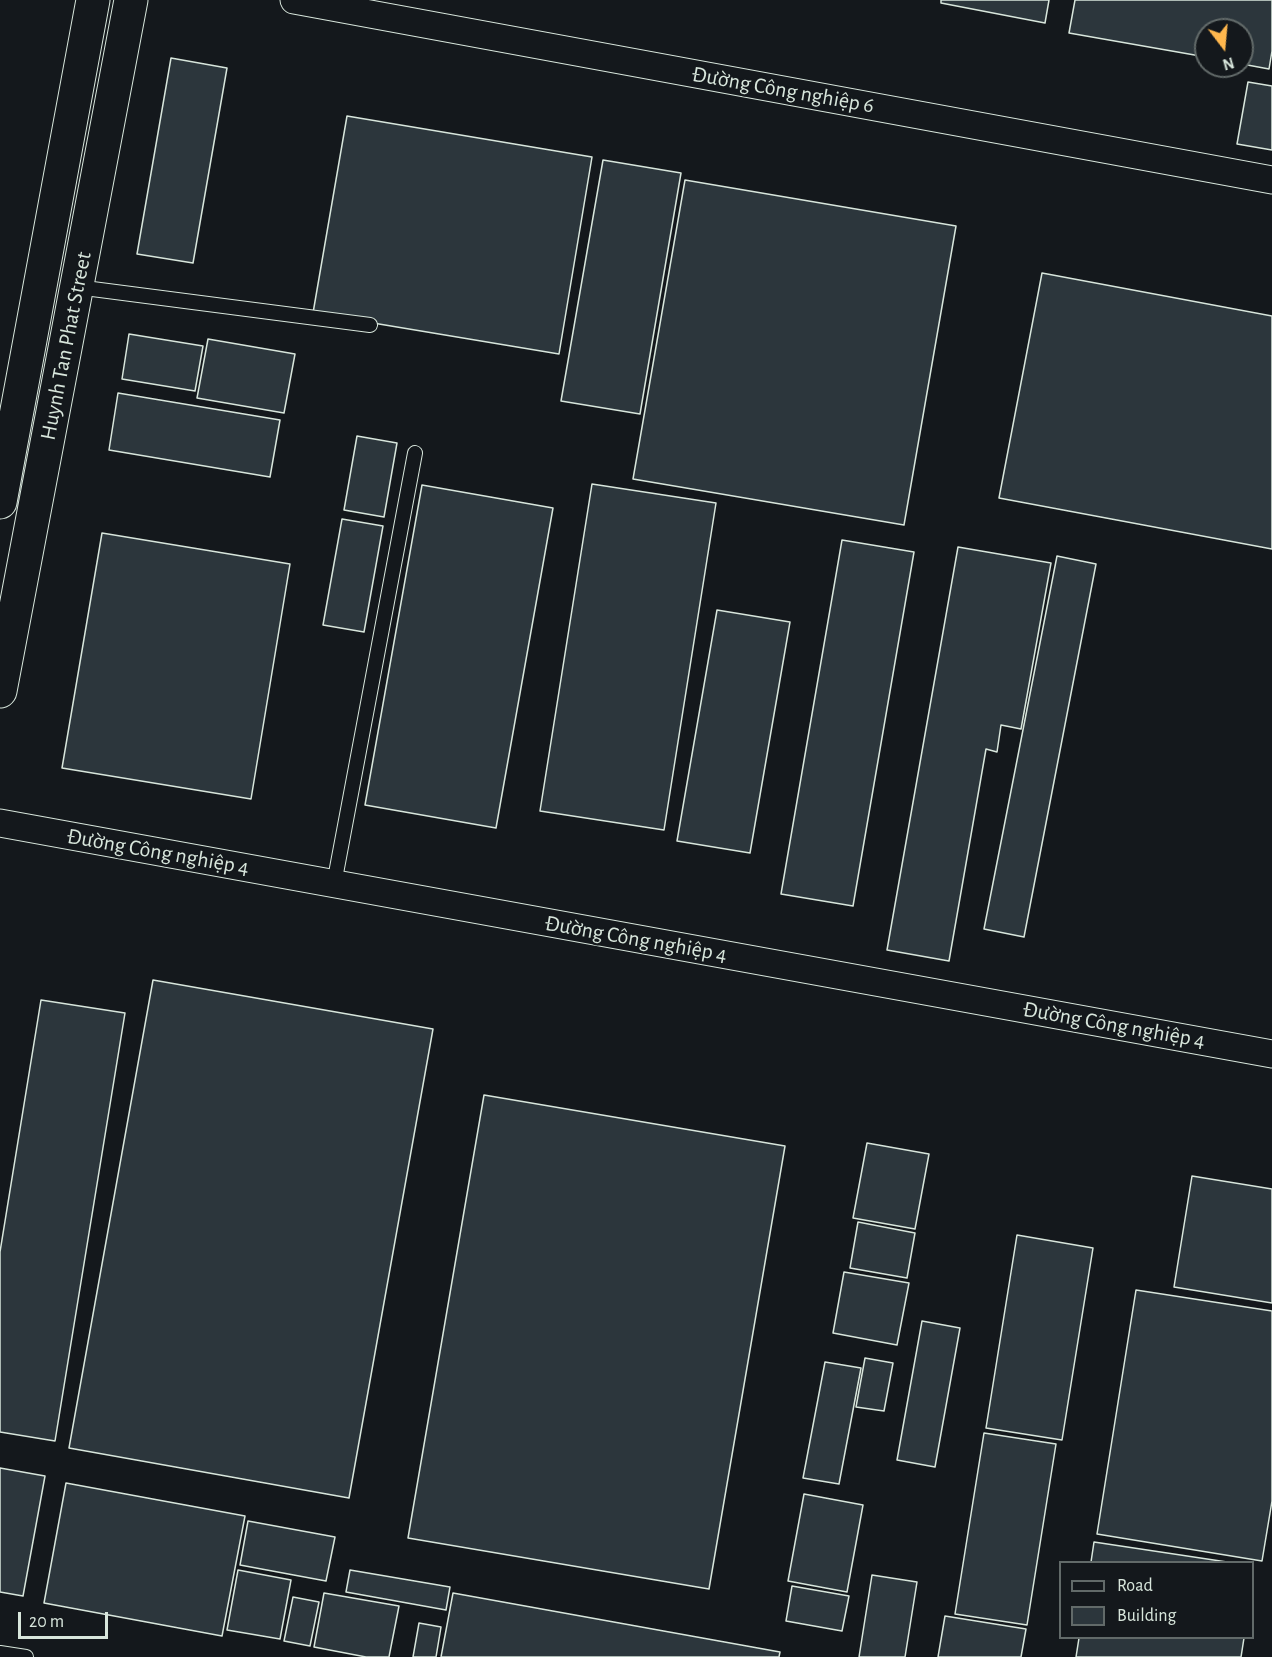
<!DOCTYPE html>
<meta charset="utf-8">
<style>
body{margin:0}
#map{position:relative;width:1272px;height:1657px;overflow:hidden;background:#14181c;font-family:"Alegreya Sans",sans-serif}
canvas{display:block}
.legend{position:absolute;left:1059px;top:1561px;width:195px;height:78px;box-sizing:border-box;background:#14181c;border:2px solid #626a69;margin:0;padding:8px 10px;list-style:none;font-size:18px;color:#d8e6dc}
.legend li{display:flex;align-items:center;gap:12px;height:30px}
.legend b{width:30px;border:2px solid #626a69}
.north{position:absolute;left:1194px;top:18px;width:60px;height:60px;box-sizing:border-box;background:#14181c;border:2px solid #626a69;border-radius:50%;rotate:164deg;font-size:16px;font-weight:700;line-height:24px;text-align:center;color:#d8e6dc}
.north::after{content:'';display:block;margin:auto;width:21px;height:27px;background:#ffb74d;clip-path:polygon(50% 0,100% 100%,50% 72%,0 100%)}
.scale{position:absolute;left:18px;top:1612px;width:90px;height:27px;box-sizing:border-box;border:3px solid #d8e6dc;border-top:0;padding-left:8px;font-size:18px;line-height:21px;white-space:nowrap;color:#d8e6dc;-webkit-text-stroke:4px #14181c;paint-order:stroke}
</style>
<div id="map">
<canvas width="1272" height="1657"></canvas>
<ul class="legend">
<li><b style="height:8px;background:#14181c"></b>Road</li>
<li><b style="height:16px;background:#2c363c"></b>Building</li>
</ul>
<div class="north">N</div>
<div class="scale">20 m</div>
</div>
<script>
const ctx = document.querySelector('canvas').getContext('2d');
ctx.lineJoin = 'round';
function paint(path, color) { ctx.fillStyle = color; ctx.fill(path, 'evenodd'); }
function trace(path, color, width, dash) { ctx.strokeStyle = color; ctx.lineWidth = width; ctx.lineCap = dash ? 'butt' : 'round'; ctx.setLineDash(dash || []); ctx.stroke(path); }
function label(font, color, halo, rows, align = 'center') {
  ctx.font = font + ' "Alegreya Sans",sans-serif'; ctx.lineWidth = 4.5; ctx.setLineDash([]); ctx.textBaseline = 'middle'; ctx.strokeStyle = halo; ctx.fillStyle = color; for (const [text, x, y, turn = 0] of rows) {
    ctx.save(); ctx.translate(x, y); ctx.rotate((+turn || 0) * Math.PI / 180); ctx.textAlign = isNaN(turn) ? turn : align; if (halo) ctx.strokeText(text, 0, 0); ctx.fillText(text, 0, 0); ctx.restore();
  }
}
const building = new Path2D(`
 M941 0H1049L1045 23 941 3Z
 M1075 0H1272V51L1269 69 1242 64V30H1206V57L1069 33Z
 M171 58 227 68 193 263 137 254Z
 M1248 82 1272 86V150L1237 144Z
 M347 116 592 157 559 354 313 313Z
 M603 160 681 173 640 414 561 401Z
 M685 180 956 226 904 525 633 479Z
 M1042 273 1272 316V549L999 498Z
 M129 334 203 346 195 391 122 379Z
 M208 339 295 354 284 413 197 398Z
 M118 393 280 420 270 477 109 450Z
 M357 436 397 443 384 517 344 510Z
 M592 484 716 503 664 830 540 811Z
 M422 485 553 508 496 828 365 805Z
 M342 519 383 526 364 632 323 625Z
 M102 533 290 564 251 799 62 768Z
 M842 540 914 552 853 906 781 894Z
 M958 547 1051 563 1021 729 1001 725 997 752 986 749 949 961 887 950Z
 M1057 556 1096 564 1024 937 984 929Z
 M717 610 790 622 750 853 677 841Z
 M153 980 433 1029 349 1498 69 1448Z
 M41 1000 125 1013 55 1441 0 1432V1252Z
 M484 1095 785 1146 709 1589 408 1538Z
 M867 1143 929 1154 915 1229 853 1218Z
 M1192 1176 1272 1189V1303L1174 1287Z
 M858 1222 915 1233 907 1278 850 1268Z
 M1017 1235 1093 1248 1062 1440 986 1428Z
 M844 1272 909 1283 897 1345 833 1333Z
 M1136 1290 1272 1311V1501L1262 1561 1097 1534Z
 M922 1321 960 1328 935 1467 897 1460Z
 M865 1358 893 1363 884 1411 856 1407Z
 M825 1362 861 1368 839 1484 803 1478Z
 M984 1433 1056 1444 1027 1625 955 1614Z
 M0 1468 45 1476 23 1596 0 1592Z
 M66 1483 245 1516 222 1636 44 1603Z
 M804 1494 863 1505 847 1592 788 1581Z
 M248 1521 335 1537 326 1581 240 1565Z
 M1094 1542 1227 1562H1091Z
 M238 1570 291 1580 280 1639 227 1630Z
 M350 1570 450 1587 446 1610 346 1592Z
 M872 1575 917 1582 905 1657H859Z
 M792 1586 849 1596 842 1631 786 1621Z
 M324 1593 399 1606 389 1657H366L314 1647Z
 M453 1593 780 1652 779 1657H441Z
 M293 1597 319 1602 310 1646 284 1641Z
 M945 1616 1026 1629 1021 1657H938Z
 M419 1623 441 1627 436 1657H413Z
 M1079 1638H1244L1241 1657H1076Z`);
paint(building, '#2c363c');
trace(building, '#d8e6dc', 1.5);
const lane = new Path2D(`
 M77 287 370 325
 M334 884 415 453
 M0 1653 26 1657`);
const street = new Path2D(`
 M294 0 1272 180
 M0 823 1272 1054`);
const secondary = new Path2D(`
 M0 502 93 0
 M0 691 131 0`);
trace(lane, '#d8e6dc', 16);
trace(street, '#d8e6dc', 29);
trace(secondary, '#d8e6dc', 35);
trace(lane, '#14181c', 14);
trace(street, '#14181c', 27);
trace(secondary, '#14181c', 33);
label('22px', '#d8e6dc', '#14181c', [
 ["Đường Công nghiệp 6",783,90,10],
 ["Huynh Tan Phat Street",66,346,-79],
 ["Đường Công nghiệp 4",158,852,10],
 ["Đường Công nghiệp 4",636,939,10],
 ["Đường Công nghiệp 4",1114,1025,10]
]);
</script>
